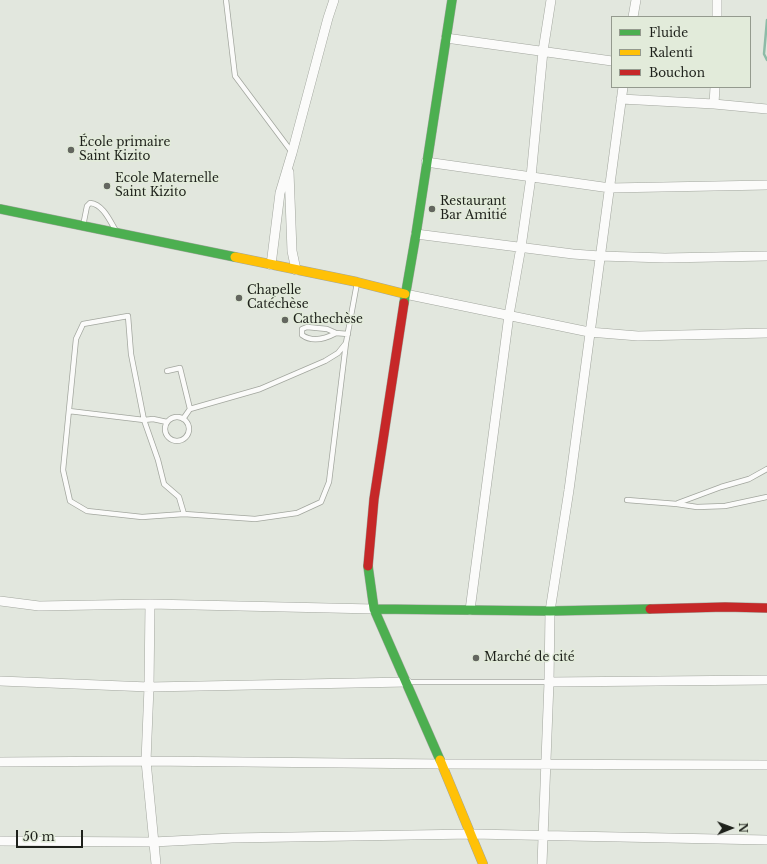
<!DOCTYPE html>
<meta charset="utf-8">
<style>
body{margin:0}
#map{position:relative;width:767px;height:864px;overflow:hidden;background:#e2e7de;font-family:"Libre Baskerville",serif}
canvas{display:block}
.legend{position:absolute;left:611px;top:16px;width:140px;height:72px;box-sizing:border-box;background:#e2ebda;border:1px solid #949a8e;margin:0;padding:5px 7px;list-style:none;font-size:12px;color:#1e211b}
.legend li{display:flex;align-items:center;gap:8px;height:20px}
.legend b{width:20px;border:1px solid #949a8e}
.north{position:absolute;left:711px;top:808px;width:40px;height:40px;-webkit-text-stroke:3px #e2ebda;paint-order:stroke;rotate:89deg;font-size:11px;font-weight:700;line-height:16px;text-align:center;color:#1e211b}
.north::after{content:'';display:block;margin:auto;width:14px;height:18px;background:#1e211b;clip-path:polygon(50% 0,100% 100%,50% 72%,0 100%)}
.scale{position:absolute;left:16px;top:830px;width:67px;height:18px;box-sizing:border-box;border:2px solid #1e211b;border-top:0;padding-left:5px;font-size:12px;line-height:14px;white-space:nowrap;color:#1e211b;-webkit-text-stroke:3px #e2ebda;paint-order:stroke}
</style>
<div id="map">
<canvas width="767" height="864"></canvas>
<ul class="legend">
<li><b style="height:5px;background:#4caf50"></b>Fluide</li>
<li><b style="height:5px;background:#ffc107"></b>Ralenti</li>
<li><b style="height:5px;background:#c62828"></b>Bouchon</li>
</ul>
<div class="north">N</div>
<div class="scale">50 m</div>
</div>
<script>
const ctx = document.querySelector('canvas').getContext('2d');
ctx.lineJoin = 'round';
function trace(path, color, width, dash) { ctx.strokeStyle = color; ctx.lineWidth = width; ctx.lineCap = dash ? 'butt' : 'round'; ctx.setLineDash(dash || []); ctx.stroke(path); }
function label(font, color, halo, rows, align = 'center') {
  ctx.font = font + ' "Libre Baskerville",serif'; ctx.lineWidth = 3; ctx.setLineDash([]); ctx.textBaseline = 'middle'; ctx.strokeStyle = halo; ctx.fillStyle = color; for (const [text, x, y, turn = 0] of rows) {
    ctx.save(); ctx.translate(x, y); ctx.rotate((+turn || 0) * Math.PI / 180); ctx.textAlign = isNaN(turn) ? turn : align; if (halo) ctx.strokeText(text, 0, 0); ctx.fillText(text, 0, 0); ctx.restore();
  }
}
trace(new Path2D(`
 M767 20 764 54 767 60`), '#8dbba7', 2.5);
const lane = new Path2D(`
 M226 0 235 76 291 151
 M83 226 87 206 90 203C103 204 110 221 116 231
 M307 327 327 329 336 333C325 339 313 343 302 335V329Z
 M336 333 348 334
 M167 371 180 368 190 409
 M69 411 144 420 158 460 164 484 179 497 184 514
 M165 429a12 12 0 1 1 24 0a12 12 0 1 1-24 0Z
 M183 419 190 409 260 389 325 361 338 353 346 343 357 283
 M167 422 153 419 144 420 131 354 128 316 83 324 76 339 63 470 70 501 87 511 142 517 184 514 255 519 297 513 321 502 329 482 346 343
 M627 500 677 504 697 507 725 506 767 497
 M678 503 721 487 749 479 767 469
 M407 682H549`);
const street = new Path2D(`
 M633 17 636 0
 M717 17V0
 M446 38 612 61
 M621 99 714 104 767 109
 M714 104 715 87
 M426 162 610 188 767 185
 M289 172 292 251 296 270
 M416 234 573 254 600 256 665 258 767 256
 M271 265 280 193 292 153 328 18 334 0
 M405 294 589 332 638 336 767 333
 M0 601 39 606 150 604 374 609
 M150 604 149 687 146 761 156 864
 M470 610 509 315 521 247 531 177 543 51 551 0
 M0 681 149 687 407 682
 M549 682 767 680
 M0 762 146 761 442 764 767 765
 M0 841 153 842 232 838 472 834 767 840
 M542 864 549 682 550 611 569 490 623 87`);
const fast = new Path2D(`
 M0 209 235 257
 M404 303 416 234 452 0
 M368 566 374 609 440 760
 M374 609 550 611 650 609`);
const slow = new Path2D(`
 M235 257 357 282 405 294
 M440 760 483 864`);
const jam = new Path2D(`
 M368 566 374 499 404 303
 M650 609 725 607 767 608`);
trace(lane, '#a2a69e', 6);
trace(street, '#a2a69e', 10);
trace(fast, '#a2a69e', 10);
trace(slow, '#a2a69e', 10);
trace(jam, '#a2a69e', 10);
trace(lane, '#fbfbfa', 4.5);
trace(street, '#fbfbfa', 9);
trace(fast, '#4caf50', 9);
trace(slow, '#ffc107', 9);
trace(jam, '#c62828', 9);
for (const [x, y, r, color] of [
 [71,150,4,"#63665f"],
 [107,186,4,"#63665f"],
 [432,209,4,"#63665f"],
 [239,298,4,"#63665f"],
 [285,320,4,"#63665f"],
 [476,658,4,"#63665f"]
]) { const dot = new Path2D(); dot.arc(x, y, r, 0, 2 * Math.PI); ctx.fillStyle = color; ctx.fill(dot); trace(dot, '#e2ebda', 1.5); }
label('12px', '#1e211b', '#e2ebda', [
 ["École primaire",79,143],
 ["Saint Kizito",79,157],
 ["Ecole Maternelle",115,179],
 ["Saint Kizito",115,193],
 ["Restaurant",440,202],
 ["Bar Amitié",440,216],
 ["Chapelle",247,291],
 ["Catéchèse",247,305],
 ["Cathechèse",293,320],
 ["Marché de cité",484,658]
], 'left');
</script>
